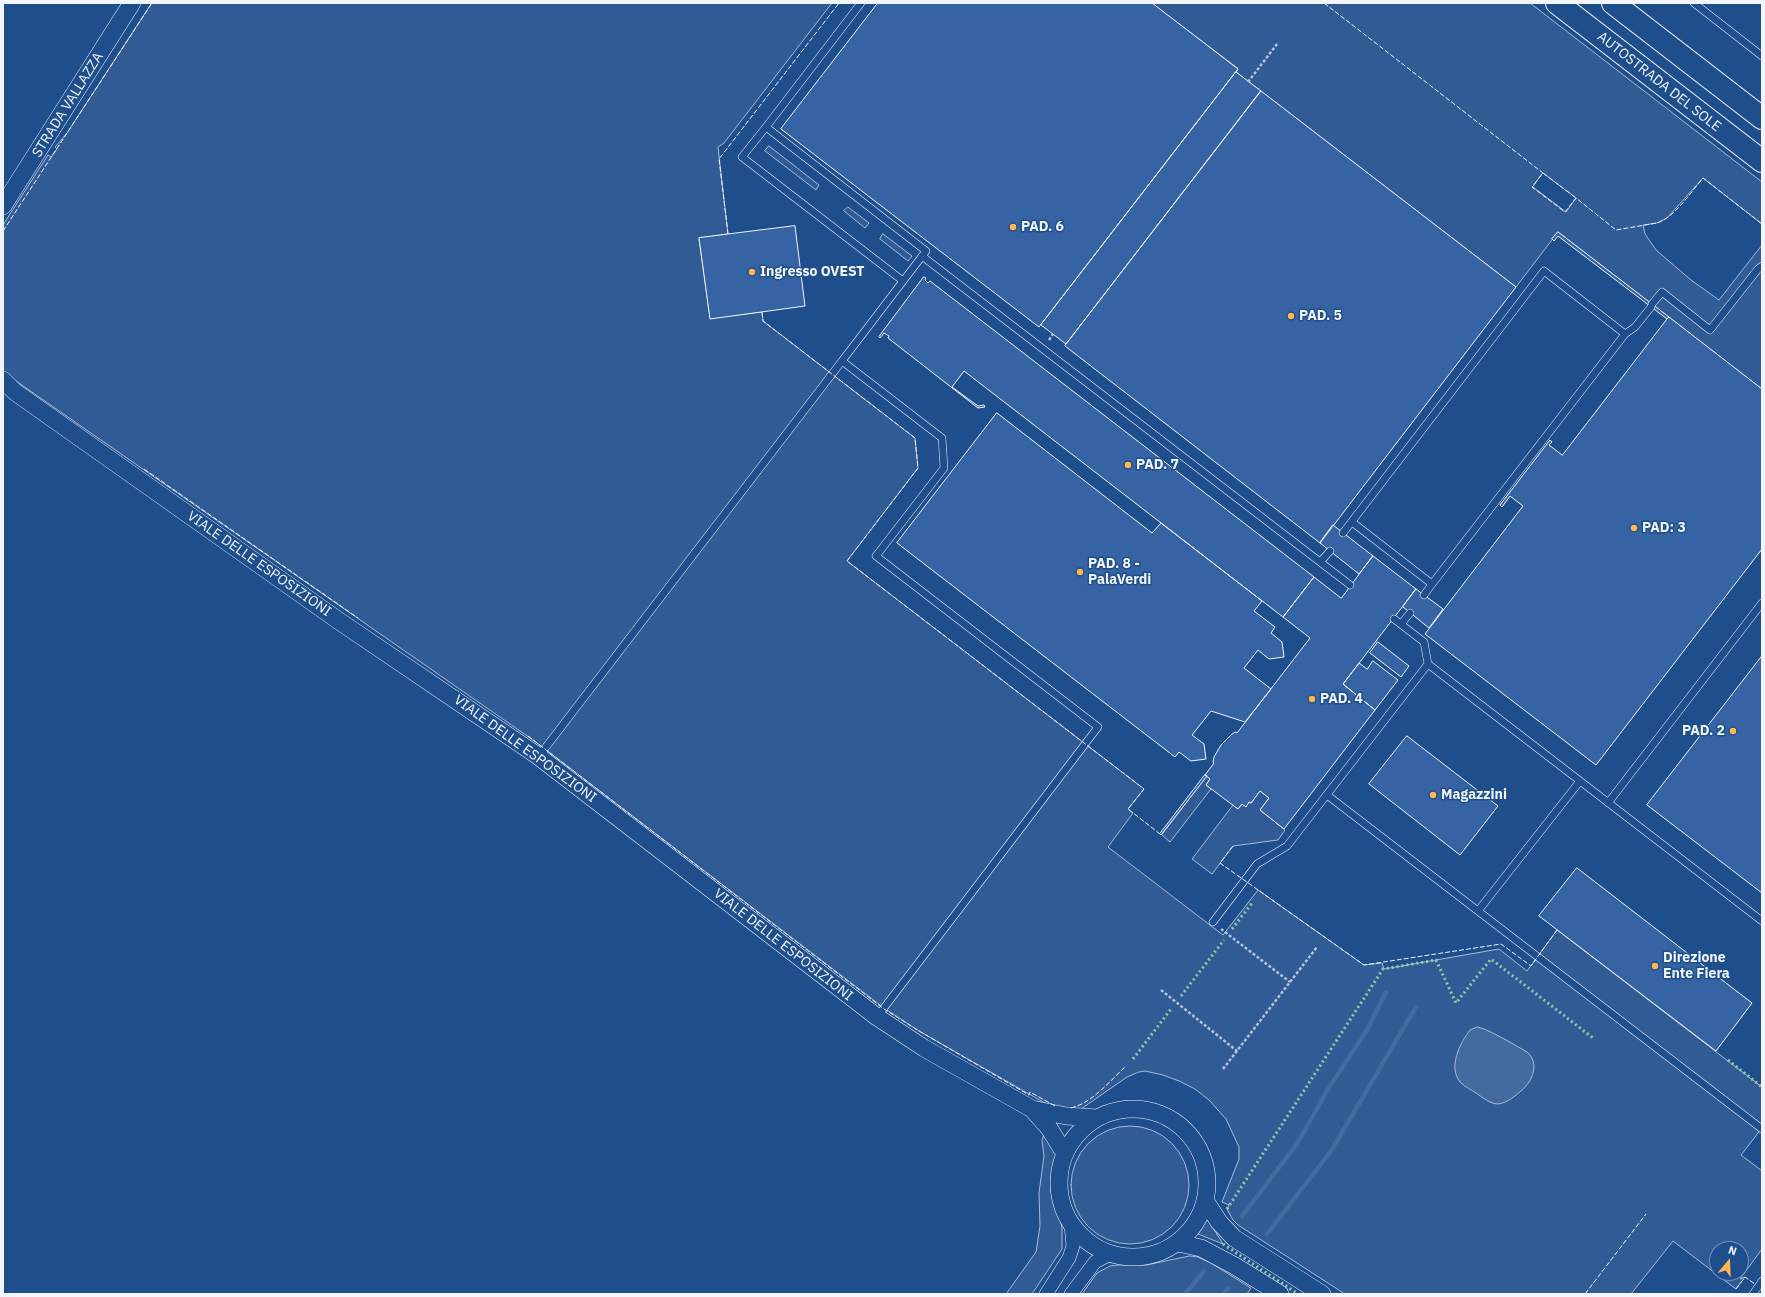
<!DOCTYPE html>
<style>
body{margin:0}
#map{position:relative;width:1765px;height:1297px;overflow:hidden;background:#1f4e8c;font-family:"IBM Plex Sans",sans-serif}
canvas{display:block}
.frame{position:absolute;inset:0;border:4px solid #f2f6ff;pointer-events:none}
.north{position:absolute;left:1709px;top:1241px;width:40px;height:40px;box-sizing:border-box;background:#1f4e8c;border:1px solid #7391ba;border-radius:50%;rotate:19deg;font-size:11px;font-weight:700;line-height:16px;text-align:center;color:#f2f6ff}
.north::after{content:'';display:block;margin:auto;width:14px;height:18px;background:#ffb74d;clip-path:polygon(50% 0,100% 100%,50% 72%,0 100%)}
</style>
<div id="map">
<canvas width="1765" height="1297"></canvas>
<div class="frame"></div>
<div class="north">N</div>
</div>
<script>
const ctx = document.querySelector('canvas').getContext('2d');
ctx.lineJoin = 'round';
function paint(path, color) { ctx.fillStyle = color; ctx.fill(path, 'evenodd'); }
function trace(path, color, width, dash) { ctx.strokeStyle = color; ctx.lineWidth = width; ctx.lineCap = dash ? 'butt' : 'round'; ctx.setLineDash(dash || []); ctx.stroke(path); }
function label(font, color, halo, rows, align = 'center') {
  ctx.font = font + ' "IBM Plex Sans",sans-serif'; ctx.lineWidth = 3; ctx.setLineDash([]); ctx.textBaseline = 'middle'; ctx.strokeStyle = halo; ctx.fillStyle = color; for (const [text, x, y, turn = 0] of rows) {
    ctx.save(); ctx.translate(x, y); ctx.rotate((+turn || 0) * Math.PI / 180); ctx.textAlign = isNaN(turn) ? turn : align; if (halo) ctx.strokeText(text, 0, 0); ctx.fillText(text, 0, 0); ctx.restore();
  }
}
const built = new Path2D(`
 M152 3H832L724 143 718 147 728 234 699 239 710 318 762 312 763 321 915 438 918 468 847 561 1144 789 1128 809 1133 813 1108 847 1223 935 1258 890 1364 965 1382 963 1384 969 1499 949 1527 971 1557 930 1762 1087V1128L1741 1155 1762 1171V1249L1740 1279 1745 1277 1736 1289 1673 1241 1631 1294H1345L1238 1225 1233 1220 1227 1209 1229 1205 1222 1202 1239 1159V1147L1226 1119 1209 1100 1195 1089 1179 1081 1163 1075 1145 1071 1139 1072 1127 1077 1081 1109 1057 1110 919 1031 884 1008 533 740 3 372V225L48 155 51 157 57 149 55 147 67 133ZM1717 1249H1741V1273H1717Z
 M1152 3H1530L1762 182V224L1703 178 1667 218 1657 223 1643 225 1645 234 1656 250 1691 280 1719 300 1762 245V389L1558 232 1516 287 1236 72 1238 69ZM1543 173 1576 198 1566 212 1533 187Z
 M769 146 819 185 816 190 765 151Z
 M848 207 869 223 865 228 844 211Z
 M883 234 912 256 908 261 880 239Z
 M1207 776 1210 779 1206 785 1211 789 1170 842 1162 835Z
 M1260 791 1269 798 1260 810 1285 830 1278 840 1233 846 1212 874 1192 859 1233 805 1238 809 1242 804 1246 806 1249 802 1251 803Z
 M1071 1185a59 59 0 1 1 118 0a59 59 0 1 1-118 0Z
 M1045 1131 1056 1153 1051 1191 1062 1227V1249L1032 1294H1006L1036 1252 1040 1226 1039 1193 1044 1156 1042 1141Z
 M1204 1213 1223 1244 1193 1232Z
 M1190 1256 1198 1257 1211 1263 1251 1288 1247 1294H1082L1097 1273 1110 1266 1118 1265H1146Z`);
paint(built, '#305b95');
trace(built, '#a8bbd7', 1);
const water = new Path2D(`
 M1478 1027C1489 1030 1498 1036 1508 1041 1514 1045 1521 1048 1527 1052 1540 1063 1533 1081 1521 1091 1515 1096 1507 1103 1498 1104 1490 1104 1482 1097 1476 1093 1472 1090 1465 1087 1461 1083 1447 1068 1460 1043 1470 1030Z`);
paint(water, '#446ba0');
trace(water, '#a8bbd7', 1);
trace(new Path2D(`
 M1242 1216 1297 1144 1327 1091 1367 1030 1386 992
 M1267 1234 1331 1151 1416 1007
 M1185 1294 1204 1271
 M1224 1294 1228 1288`), '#446ba0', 4.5);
const building = new Path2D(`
 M878 3H1152L1238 69 1039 327 781 129Z
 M1236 72 1261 91 1066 344 1041 325Z
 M1261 91 1516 287 1320 543 1065 346Z
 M795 226 805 306 710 319 699 238Z
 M1558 232 1669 317 1667 319 1558 236 1554 241 1552 239Z
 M924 277 926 278 925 280 928 283 930 281 1314 577 1283 617 964 371 952 387 978 406 984 405 985 407 978 408 888 338 889 336 884 333 880 338 879 337Z
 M1669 317 1762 389V549L1596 765 1425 634 1523 506 1510 496 1502 507 1500 505 1550 440 1552 442 1549 445 1562 455Z
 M997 413 1152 533 1161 523 1262 601 1254 611 1275 627 1271 633 1282 642 1284 657 1269 659 1258 650 1244 668 1271 689 1245 722 1211 711 1192 735 1204 744 1206 759 1191 761 1179 752 1175 757 897 543Z
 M1333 525 1373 556 1359 574 1320 543Z
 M1373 556 1416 589 1343 684 1375 710 1284 829 1260 810 1269 798 1260 791 1251 803 1249 802 1246 807 1242 804 1238 809 1206 785 1210 779 1205 775 1214 763 1213 762 1214 757 1221 745 1231 735 1235 732 1237 733 1310 638 1283 617 1314 577 1341 598Z
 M1416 589 1443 609 1429 628 1403 607Z
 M1378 642 1409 666 1401 677 1370 653Z
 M1762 656V893L1647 805Z
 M1373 661 1398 680 1375 710 1343 684 1359 663 1367 669Z
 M1407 736 1498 806 1460 855 1369 784Z
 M1205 775 1207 776 1161 835 1160 834Z
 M1577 868 1752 1003 1716 1051 1539 916Z`);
paint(building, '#3563a3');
trace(building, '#f2f6ff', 1);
const service = new Path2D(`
 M1694 3 1762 56
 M766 127 861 3
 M922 256 1350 585
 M1652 304 1662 292 1710 330 1758 269 1762 266
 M1625 334 1635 327 1651 307
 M1343 533 1544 271 1625 334 1432 584 1352 522
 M1320 562 1330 551
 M1424 595 1432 584
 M1394 619 1424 642 1428 664 1762 921
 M1401 624 1410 613
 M539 756 842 361
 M1327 795 1478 911 1580 781
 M1608 803 1762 603
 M1478 911 1762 1129
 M1213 922 1257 864 1287 846 1428 664
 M877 1017 1098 727 876 556 944 468 942 438 842 361 926 251 766 127 742 157 903 281
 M1753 1294 1762 1281`);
const minor = new Path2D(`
 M1046 1294 1069 1258 1073 1246 1071 1224
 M1071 1294 1095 1262 1110 1254`);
const tertiary = new Path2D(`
 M3 206 132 3
 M3 380 15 392 339 621 538 756 877 1017 924 1048 1032 1109 1049 1128 1065 1154
 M1059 1183a74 74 0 1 1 148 0a74 74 0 1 1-148 0Z
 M1032 1109 1066 1116 1097 1118
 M1206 1202 1219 1222 1234 1238 1322 1294
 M1178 1243 1201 1248 1235 1266 1280 1294`);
const motorway = new Path2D(`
 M1557 3 1762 161
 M1613 3 1762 118`);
trace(service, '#f2f6ff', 8);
trace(minor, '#f2f6ff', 14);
trace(tertiary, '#f2f6ff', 18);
trace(motorway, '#f2f6ff', 24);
trace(new Path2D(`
 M1248 82 1277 44
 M1049 340 1053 334
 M1221 929 1290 982
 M1161 990 1237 1051
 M1223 1069 1317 947`), '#b3c4dc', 2.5, [3, 2]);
trace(service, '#1f4e8c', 7);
trace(minor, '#1f4e8c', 13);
trace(tertiary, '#1f4e8c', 17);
trace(motorway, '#1f4e8c', 22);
trace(new Path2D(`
 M1232 929 1252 903
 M1181 996 1224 940
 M1133 1059 1171 1009
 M1728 1060 1762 1087
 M1227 1209 1383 969 1436 960 1456 1003 1491 959 1593 1038
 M1223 1244 1298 1294`), '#97c8a6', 3, [2, 3]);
trace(new Path2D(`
 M1324 3 1543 173 1532 187 1565 212 1576 198 1616 230 1657 223C1675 217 1691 192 1703 178L1762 224
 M1543 173 1576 198
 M3 231 152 3
 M728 234 719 159 839 3
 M762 312 763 321 915 438 918 468 847 561 1144 789 1128 809 1160 834
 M144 469 358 618
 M528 736 884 1009 919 1031 1029 1095 1030 1092 1055 1106
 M1233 846 1220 863 1364 965 1501 944 1531 966 1557 930
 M1071 1108C1092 1103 1110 1081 1126 1066
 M1736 1289 1745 1277 1755 1284
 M1585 1294 1646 1214`), '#f2f6ff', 1, [5, 2]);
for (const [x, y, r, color] of [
 [1013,227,4,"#ffb74d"],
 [752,272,4,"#ffb74d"],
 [1291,316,4,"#ffb74d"],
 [1128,465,4,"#ffb74d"],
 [1634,528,4,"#ffb74d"],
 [1080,572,4,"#ffb74d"],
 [1312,699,4,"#ffb74d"],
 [1733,731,4,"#ffb74d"],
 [1433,795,4,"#ffb74d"],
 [1655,966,4,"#ffb74d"]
]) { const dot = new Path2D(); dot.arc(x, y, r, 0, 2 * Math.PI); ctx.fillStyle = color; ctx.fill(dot); trace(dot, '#1f4e8c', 1.5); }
label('14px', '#f2f6ff', '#1f4e8c', [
 ["AUTOSTRADA DEL SOLE",1659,82,38],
 ["STRADA VALLAZZA",68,105,-58],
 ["VIALE DELLE ESPOSIZIONI",259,564,35],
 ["VIALE DELLE ESPOSIZIONI",525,749,36],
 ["VIALE DELLE ESPOSIZIONI",783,945,38]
]);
label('bold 14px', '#f2f6ff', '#1f4e8c', [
 ["PAD. 6",1021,227],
 ["Ingresso OVEST",760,272],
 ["PAD. 5",1299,316],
 ["PAD. 7",1136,465],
 ["PAD: 3",1642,528],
 ["PAD. 8 -",1088,564],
 ["PalaVerdi",1088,580],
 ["PAD. 4",1320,699],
 ["PAD. 2",1725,731,"right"],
 ["Magazzini",1441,795],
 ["Direzione",1663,958],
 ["Ente Fiera",1663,974]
], 'left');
</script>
